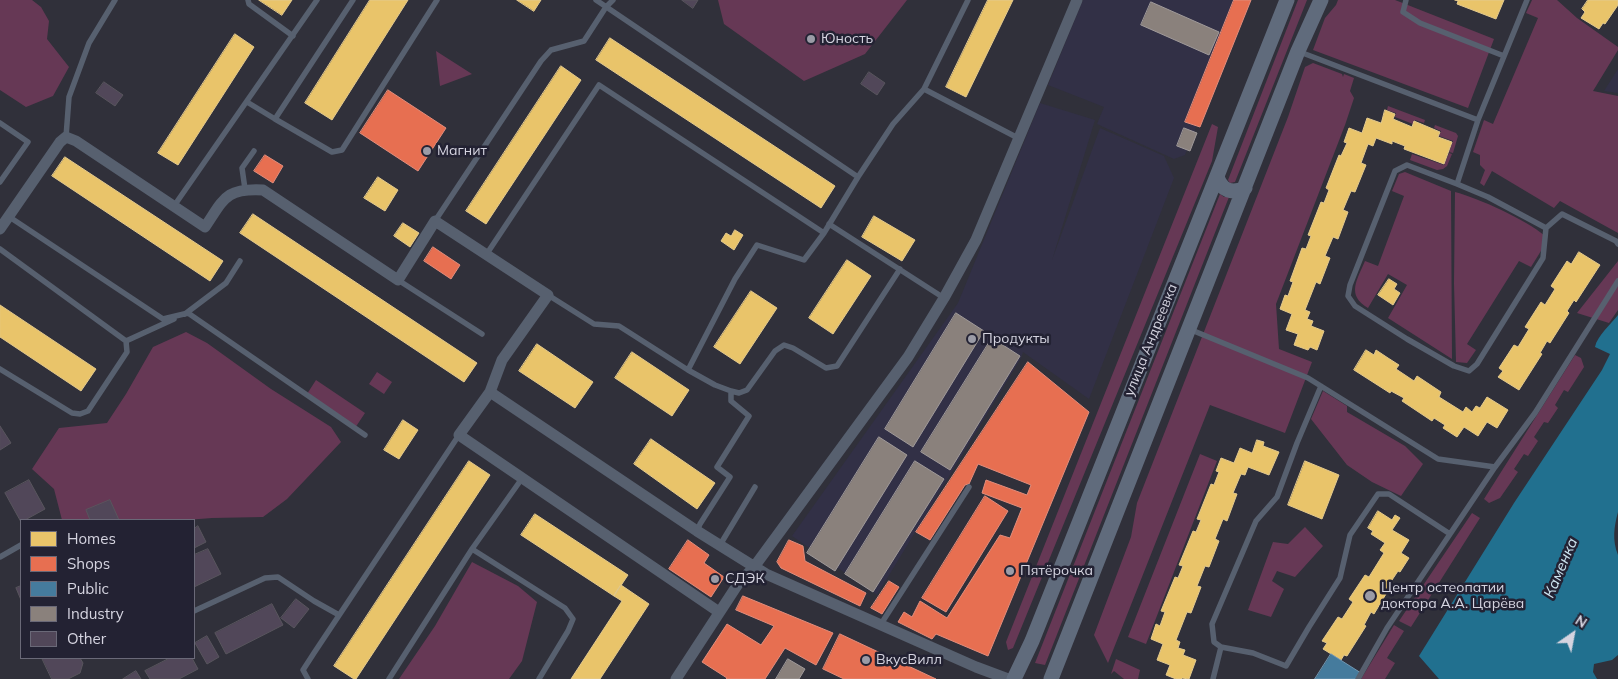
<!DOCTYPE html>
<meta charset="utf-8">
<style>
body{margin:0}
#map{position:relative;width:1618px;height:679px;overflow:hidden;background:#30303a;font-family:Mulish,sans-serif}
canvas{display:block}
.legend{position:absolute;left:20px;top:519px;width:175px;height:140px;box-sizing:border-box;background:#232233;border:1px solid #6a6978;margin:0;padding:6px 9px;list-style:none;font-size:15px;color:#d5d4e0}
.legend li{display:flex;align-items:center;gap:10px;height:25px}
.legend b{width:25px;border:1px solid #6a6978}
.north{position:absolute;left:1548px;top:609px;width:50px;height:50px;-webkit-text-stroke:4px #232233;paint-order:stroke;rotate:33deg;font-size:14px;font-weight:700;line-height:20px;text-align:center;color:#d5d4e0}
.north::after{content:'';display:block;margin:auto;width:18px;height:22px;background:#d5d4e0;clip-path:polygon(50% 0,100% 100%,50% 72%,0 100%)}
</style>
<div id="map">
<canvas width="1618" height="679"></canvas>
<ul class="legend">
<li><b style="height:14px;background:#e9c46a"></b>Homes</li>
<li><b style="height:14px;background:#e76f51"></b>Shops</li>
<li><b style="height:14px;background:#457b9d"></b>Public</li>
<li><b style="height:14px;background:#8a817c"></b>Industry</li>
<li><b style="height:14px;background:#514759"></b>Other</li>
</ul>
<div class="north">N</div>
</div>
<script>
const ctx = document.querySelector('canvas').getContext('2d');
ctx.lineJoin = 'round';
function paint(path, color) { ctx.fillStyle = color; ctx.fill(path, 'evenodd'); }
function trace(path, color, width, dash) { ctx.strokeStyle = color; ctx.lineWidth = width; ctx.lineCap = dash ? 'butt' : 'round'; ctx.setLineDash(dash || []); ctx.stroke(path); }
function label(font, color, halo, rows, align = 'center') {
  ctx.font = font + ' Mulish,sans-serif'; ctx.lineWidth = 5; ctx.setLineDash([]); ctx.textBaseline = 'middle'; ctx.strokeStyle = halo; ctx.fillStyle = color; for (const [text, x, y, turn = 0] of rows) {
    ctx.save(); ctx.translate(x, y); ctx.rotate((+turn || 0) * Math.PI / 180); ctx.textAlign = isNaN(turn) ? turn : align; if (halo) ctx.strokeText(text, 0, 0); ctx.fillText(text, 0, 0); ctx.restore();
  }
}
paint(new Path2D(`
 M1083 0H1246L1185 155 1174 159 1097 124 1104 107 1048 85Z
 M1618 69V93L1604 91Z
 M1040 103 1095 120 1052 260 1100 128 1164 156 1174 178 1089 399 1023 352 1021 358 877 595 792 536 958 303Z`), '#323046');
paint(new Path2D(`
 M0 0H32L41 7 49 21 47 39 69 67 53 96 26 107 0 90Z
 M718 0H907L865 54 804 81 724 24Z
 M1298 0H1307L1235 182 1230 183 1228 180Z
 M1338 0H1395L1494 39 1468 108 1313 50 1325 18 1336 5Z
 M1532 0H1557L1577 18 1618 47V50L1593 91 1618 96V233L1560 201 1554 208 1492 171 1484 186 1480 183 1485 170 1480 165V155L1473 152 1484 120 1493 124 1538 18 1526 13Z
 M436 51 472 74 440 86Z
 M1313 63 1342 74 1343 77 1344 74 1354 78 1350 91 1354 98 1345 125 1276 304 1279 349 1312 362 1285 433 1210 405 1108 663 1094 635 1131 537 1137 503 1288 117 1305 67Z
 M1388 106 1425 120 1424 123 1415 120 1413 124 1395 117 1396 113 1387 110Z
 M1212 124 1218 127 1212 161 1013 648 1008 650 1006 642Z
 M1435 125 1456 133 1458 136 1453 153 1449 152 1453 141 1439 136 1441 131 1434 128Z
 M1449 153 1452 154 1447 166 1443 169 1437 170 1410 160 1412 154 1444 165Z
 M1405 172 1451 191 1452 359 1388 318 1407 285 1388 274 1368 308C1346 295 1357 280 1365 261L1378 266 1404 196 1392 191 1399 174Z
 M1455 192C1478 198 1527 220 1545 236L1544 246 1531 267 1519 261 1467 344 1476 350 1467 363 1456 362 1454 283Z
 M1220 194 1224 197H1229L1045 665 1035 663Z
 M1618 261V310L1609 323 1577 313Z
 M186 332 207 343 271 389 331 427 341 442 287 499 263 517 212 518 186 520H62L54 489 32 469 59 428 107 423 126 394 153 347Z
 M1575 355 1581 358 1584 367 1568 392 1564 390 1555 405 1558 408 1548 423 1544 422 1534 437 1538 441 1528 456 1524 454 1514 469 1518 472 1500 498 1489 503 1484 499Z
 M377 372 392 382 384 394 369 384Z
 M316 380 365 413 355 428 307 394Z
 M1323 391 1347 406V412L1405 446 1423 464 1401 496 1372 482 1347 465 1311 419Z
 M1200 454 1217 461 1146 644 1128 637Z
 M1472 513 1480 518 1411 627 1399 621Z
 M1305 527 1323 546 1295 577 1277 571 1272 581 1284 589 1271 617 1248 610 1273 542 1288 544Z
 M472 562 518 586 537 602 522 661 509 679H399L435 626Z
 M1394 625 1404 631 1387 658 1395 663 1385 679H1361Z
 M1116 659 1140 670 1138 679H1124L1114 671 1111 674Z`), '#663855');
paint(new Path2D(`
 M1618 315V512C1614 527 1612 540 1618 555V655L1612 660 1594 664 1593 672 1597 679H1439L1419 656 1514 503 1602 370 1610 354 1595 347C1597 336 1611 324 1618 315Z`), '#21708f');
const homes = new Path2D(`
 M259 0H292L282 15Z
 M370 0H408L332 120 305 103Z
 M517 0H541L534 11Z
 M988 0H1013L966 97 946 87Z
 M1455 0H1504L1496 19 1457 4 1458 1Z
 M1588 0H1618V5L1605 24 1603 23 1599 29 1581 18 1585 12 1582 9Z
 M235 34 254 47 178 165 158 153Z
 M610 38 835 186 821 208 596 60Z
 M561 66 581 80 486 224 466 211Z
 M1385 110 1395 114 1393 119 1412 127 1414 121 1440 132 1438 137 1452 142 1444 164 1404 149 1405 146 1392 141V144L1376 138 1373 146 1368 144 1361 163 1366 165 1355 192 1351 191 1343 210 1348 212 1338 239 1333 237 1325 256 1330 258 1320 284 1316 282 1305 310 1310 312 1307 319 1313 321 1311 326 1324 331 1317 350 1310 347 1308 350 1294 345 1298 334 1286 330 1292 314 1280 309 1285 295 1288 296 1293 282 1290 281 1302 248 1306 249 1311 236 1308 235 1321 202 1324 203 1329 190 1326 188 1339 155 1341 156 1347 143 1344 142 1349 128 1362 133 1367 118 1381 123Z
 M65 157 223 261 210 281 52 176Z
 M378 177 398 190 385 211 364 198Z
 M253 214 477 363 464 382 240 233Z
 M874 216 915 240 902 261 862 237Z
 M403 223 419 233 410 247 394 236Z
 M735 230 743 235 734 250 721 241 726 233 731 236Z
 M1579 252 1600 265 1576 302 1574 300 1567 311 1569 313 1550 343 1547 341 1540 353 1542 354 1519 390 1498 377 1503 371 1499 368 1514 345 1518 347 1529 329 1525 327 1541 302 1545 305 1555 289 1551 286 1567 261 1571 264Z
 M847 260 871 276 833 334 809 318Z
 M1389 279 1397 284 1394 289 1400 293 1393 305 1378 295Z
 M751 291 777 308 740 364 714 347Z
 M0 305 96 369 81 391 0 337Z
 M537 344 593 382 575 408 519 371Z
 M1366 350 1374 355 1376 350 1388 358 1399 365 1396 369 1414 381 1417 376 1441 392 1439 397 1463 412 1466 407 1472 412 1476 406 1480 408 1487 397 1508 410 1497 428 1487 422 1478 436 1464 427 1457 437 1443 428 1445 425 1434 418 1432 421 1402 401 1404 398 1391 391 1390 393 1354 370Z
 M632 352 689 390 672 416 615 378Z
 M403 420 418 430 399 459 384 450Z
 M651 439 715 483 697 509 634 464Z
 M1257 440 1264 442 1263 446 1279 452 1269 475 1248 467 1245 475 1241 474 1233 493 1237 494 1227 521 1223 519 1215 539 1219 541 1209 567 1205 566 1197 586 1201 587 1191 613 1187 612 1176 640 1180 642 1178 648 1185 650 1183 655 1196 660 1189 679 1182 678 1181 679H1176L1166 675 1170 665 1157 660 1163 644 1151 639 1156 624 1160 626 1165 612 1161 611 1175 577 1178 578 1183 566 1179 565 1193 531 1196 532 1201 520 1197 519 1211 484 1214 485 1219 472 1216 471 1221 458 1234 463 1240 448 1252 453Z
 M469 461 490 475 356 679H354L334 666Z
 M1305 461 1339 475 1322 519 1288 505Z
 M1378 511 1392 520 1395 515 1400 518 1392 530 1409 540 1401 553 1409 558 1400 572 1398 571 1390 583 1392 584 1374 614 1371 612 1364 625 1366 626 1347 656 1344 655 1341 660 1323 649 1327 643 1322 641 1338 617 1342 619 1353 602 1349 599 1365 575 1369 577 1384 553 1380 550 1385 543 1371 534 1373 531 1368 528Z
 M535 514 628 575 614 596 521 535Z
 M621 585 649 604 600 679H571L622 601 614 596Z`);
paint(homes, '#e9c46a');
trace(homes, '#e3c98d', 1);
const shops = new Path2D(`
 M1234 0H1251L1200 127 1185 122Z
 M388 90 446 128 418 171 360 133Z
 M265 155 283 166 273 183 254 171Z
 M433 247 460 265 451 279 424 261Z
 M1028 362 1089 412 988 656 936 634 932 639 898 622 904 612 912 617 920 601 947 618 1000 535 1010 538 1022 508 982 493 986 480 1027 495 1031 485 978 464 969 484 965 485 930 540 916 532Z
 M985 496 1008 511 946 612 922 598Z
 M688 540 709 555 704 563 724 577 711 597 669 569Z
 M789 540 803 546 805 561 866 593 860 606 781 568 777 562Z
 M889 581 899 587 882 614 871 608Z
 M743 596 833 633 816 665 785 648 765 679H726L727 678 702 662 727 624 761 645 774 626 736 610Z
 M840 634 936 679H844L823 669Z`);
paint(shops, '#e76f51');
trace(shops, '#e28d7c', 1);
const public = new Path2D(`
 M1331 654 1361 673 1357 679H1315Z`);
paint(public, '#457b9d');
trace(public, '#7096b1', 1);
const industry = new Path2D(`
 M1151 2 1219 32 1209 55 1141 25Z
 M1184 128 1197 133 1190 151 1177 146Z
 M956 313 984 331 913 447 885 429Z
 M992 338 1020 356 950 470 921 452Z
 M879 437 907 455 835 571 807 553Z
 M915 461 944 479 873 592 845 574Z
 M788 659 805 669 799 679H776Z`);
paint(industry, '#8a817c');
trace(industry, '#a09a9a', 1);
const building = new Path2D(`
 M682 0H698L693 8Z
 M869 72 885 83 877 95 861 84Z
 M104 82 123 95 115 106 96 93Z
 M0 426 11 443 0 450Z
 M29 480 45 509 25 520H21V522L5 493Z
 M110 500 119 520H90L86 510Z
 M198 526 206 542 194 548V529Z
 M208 549 221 574 194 587V555Z
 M21 586V600L16 588Z
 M296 599 309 609 294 628 281 618Z
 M272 604 283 625 226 654 215 633Z
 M207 636 219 657 207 664 195 643Z
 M42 658H80L83 663 80 673 68 679H52Z
 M170 658H192L198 669 179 679H150L145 671Z
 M136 671 141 679H123Z`);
paint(building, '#514759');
trace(building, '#58555d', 1);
trace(new Path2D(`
 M248 0 249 4 293 36
 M596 0 858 177 824 233 804 260 757 245 735 279 688 370
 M1406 0 1403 12 1420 23 1504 56
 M1300 52 1478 120
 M924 89 1018 138
 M247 102 275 119 353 0
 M275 119 332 152 342 150 437 0
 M0 123 28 142 0 182
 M66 137 69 97 89 43 115 0
 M1407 165 1457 184 1488 197 1546 228 1543 258 1477 364 1469 371 1454 366 1407 339 1355 306 1348 296 1350 285 1395 171Z
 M858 177 893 124 924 89 968 0
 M1457 184 1478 120 1527 0
 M245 189 242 168 254 151
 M174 206 317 0
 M8 216 163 319 188 313 365 435
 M435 221 541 61 551 50 584 41 606 7 613 0
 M829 224 944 298
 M1546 228 1562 214 1616 241 1618 244
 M0 249 126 341 127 352 88 411 80 414 72 413 0 369
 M486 255 599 85 824 233
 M398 280 482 334
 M548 295 594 324 619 326 688 370 715 385 731 391 739 393 747 390 775 351 784 345 793 348 826 368 837 366 900 269
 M185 314 226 283 240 261
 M1189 329 1308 378 1438 459 1495 467 1535 413 1618 281
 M126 341 174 319
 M1321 386 1297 443 1277 497 1256 521 1212 624 1214 642 1221 647 1253 653 1286 666 1309 627 1340 578 1350 535 1378 494H1389L1450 534
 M697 531 700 524 730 477 717 467 749 416 731 401V391
 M720 545 755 487
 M472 549 565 608 573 619 568 631 539 679
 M0 557 21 545
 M194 611 265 578 278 577 314 601 339 615
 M881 624 969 487
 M308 679 303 670 314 653 459 435
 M389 679 472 549 523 477
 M1213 679 1221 647
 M1358 679 1387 628 1495 467`), '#57606f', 5.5);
trace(new Path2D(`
 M0 229 60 142 66 137 76 141 205 227C224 199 225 188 263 190L398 280 435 221 548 295 502 360 490 392 459 435 719 612
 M490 392 697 531 766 574 976 667 1008 679
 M676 679 738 584 754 567 908 357 944 298 976 240 1077 0`), '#57606f', 11);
trace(new Path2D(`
 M1217 177C1222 191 1232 194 1245 188
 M1014 679 1032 641 1287 0
 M1051 679 1298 51 1321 0`), '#606b7c', 15);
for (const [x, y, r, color] of [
 [811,39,5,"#9b9ba6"],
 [427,151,5,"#9b9ba6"],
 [972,339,5,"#9b9ba6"],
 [1010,571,5,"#9b9ba6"],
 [715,579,5,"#9b9ba6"],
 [1370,596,6,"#9b9ba6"],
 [866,660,5,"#9b9ba6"]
]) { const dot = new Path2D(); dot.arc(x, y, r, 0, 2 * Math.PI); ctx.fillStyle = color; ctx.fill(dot); trace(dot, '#232233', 2); }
label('14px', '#d5d4e0', '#232233', [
 ["Юность",821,39],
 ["Магнит",437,151],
 ["Продукты",982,339],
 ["Пятёрочка",1020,571],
 ["СДЭК",725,579],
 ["Центр остеопатии",1381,588],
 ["доктора А.А. Царёва",1381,604],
 ["ВкусВилл",876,660]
], 'left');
label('14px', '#d5d4e0', '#232233', [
 ["улица Андреевка",1151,340,-68]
]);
label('italic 15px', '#cee5f1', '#232233', [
 ["Каменка",1561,568,-67]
]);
</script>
